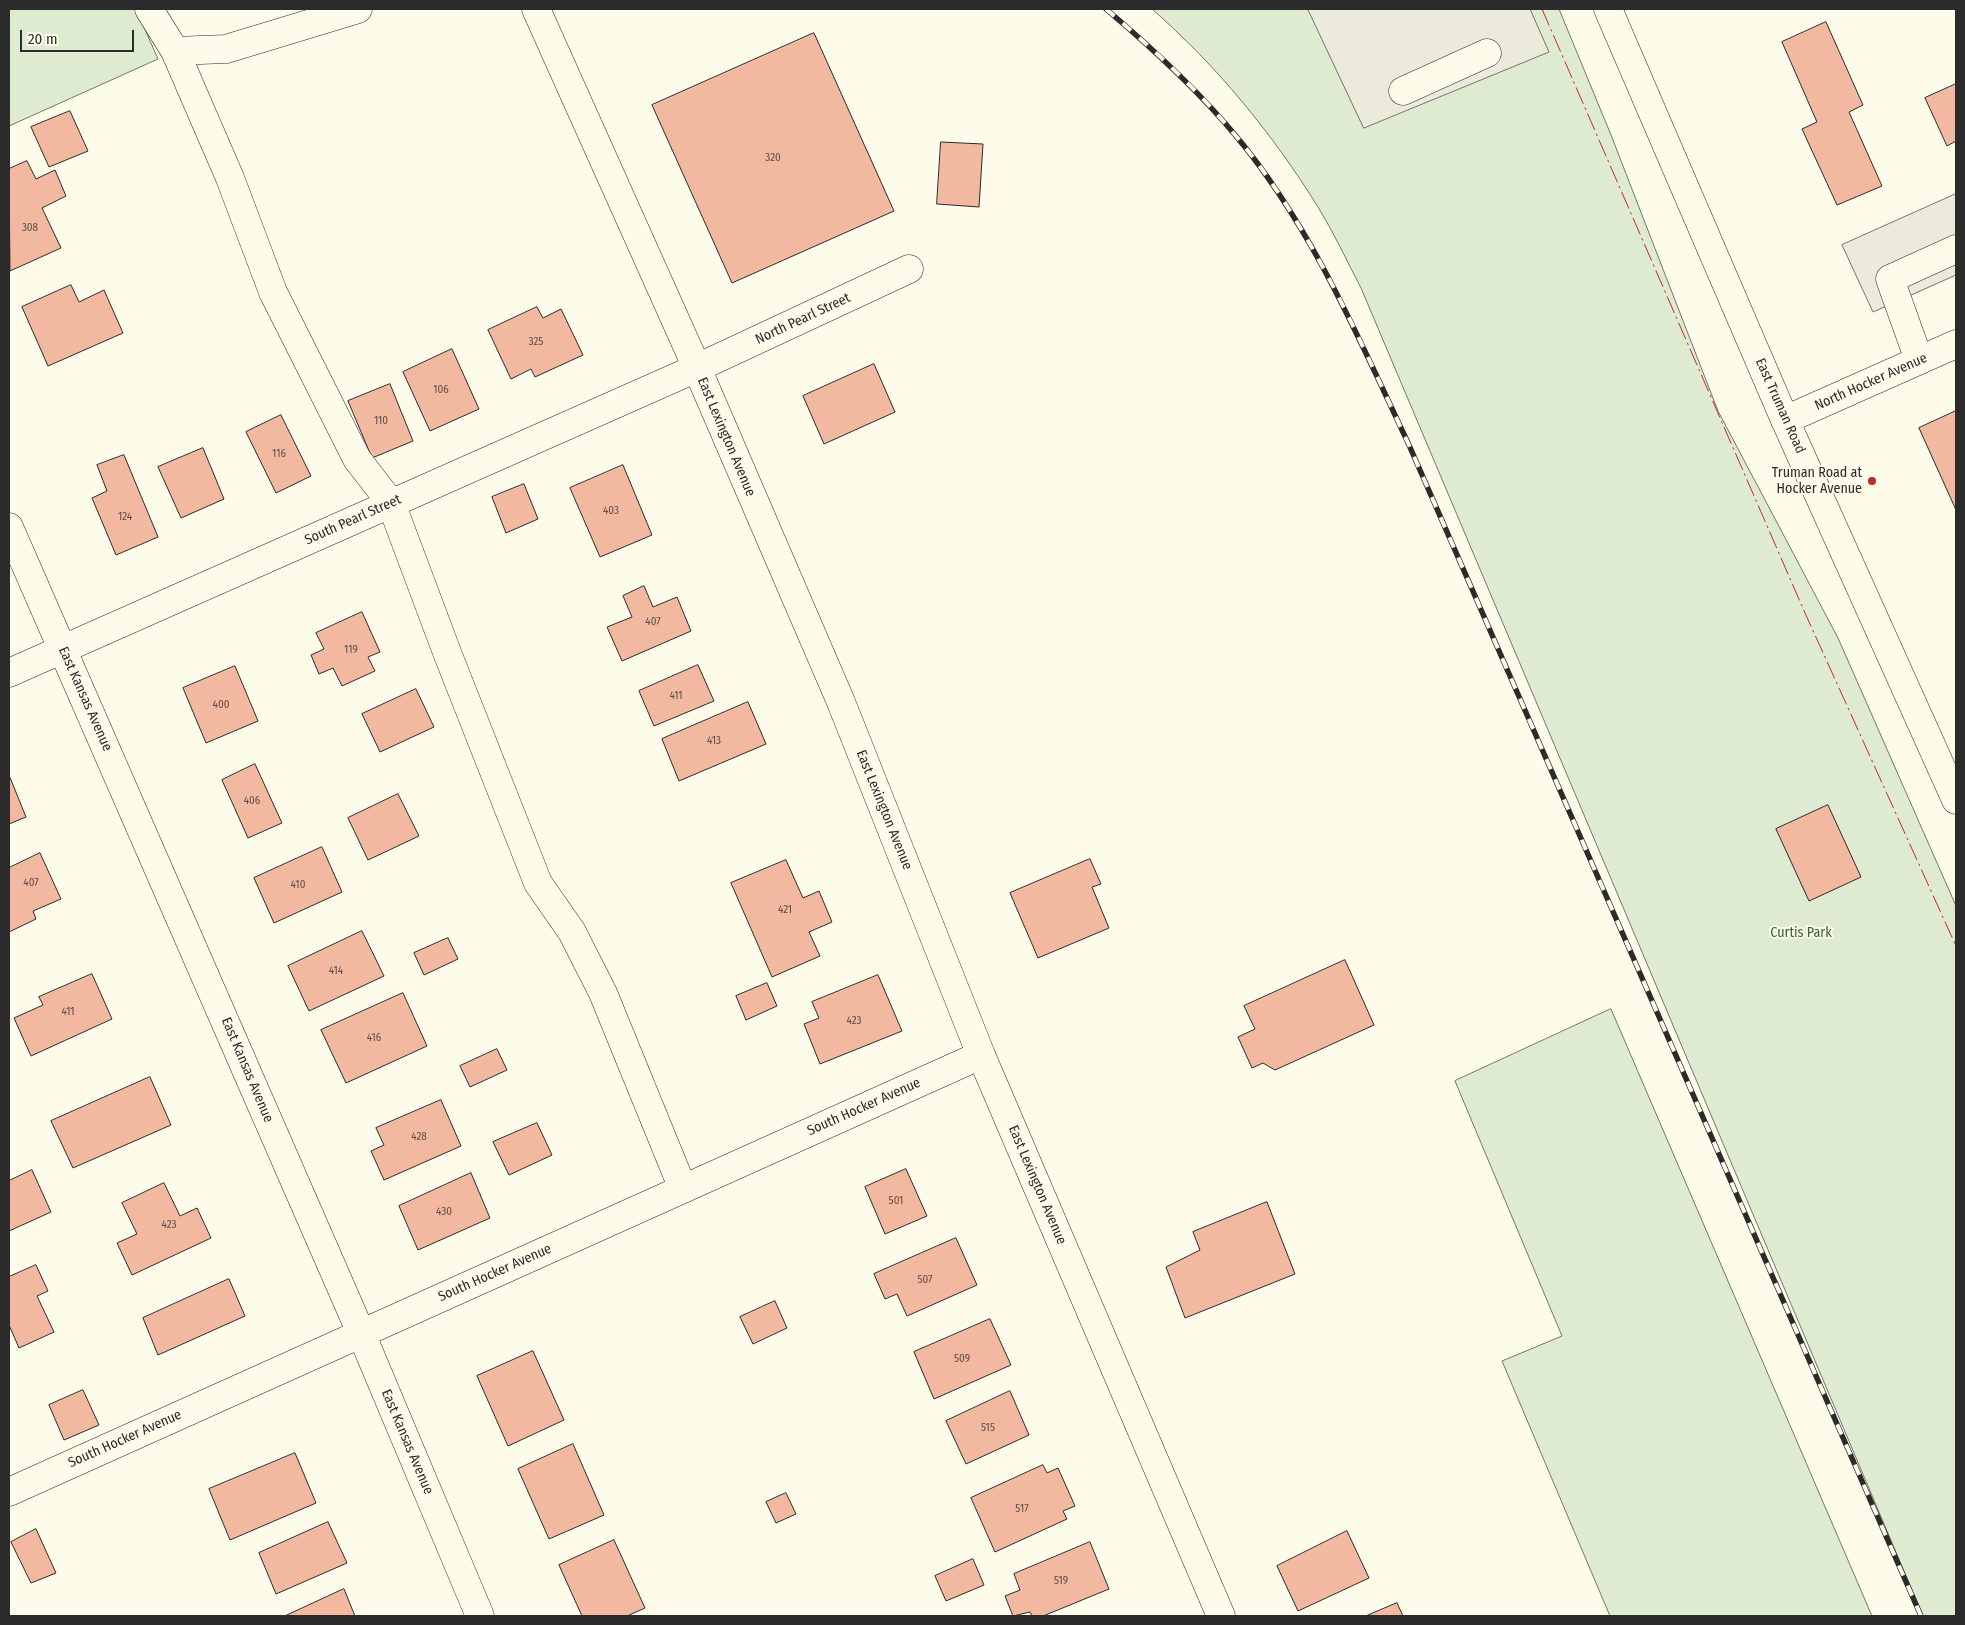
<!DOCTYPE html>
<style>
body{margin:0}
#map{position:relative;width:1965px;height:1625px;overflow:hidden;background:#fdfbea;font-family:"Fira Sans Condensed",sans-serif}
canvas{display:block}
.frame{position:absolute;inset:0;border:10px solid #2b2b2b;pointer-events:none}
.scale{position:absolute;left:20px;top:30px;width:114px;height:22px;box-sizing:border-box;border:2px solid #2b2b2b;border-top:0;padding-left:6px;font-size:15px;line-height:18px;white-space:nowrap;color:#2b2b2b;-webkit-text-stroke:4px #fdfbea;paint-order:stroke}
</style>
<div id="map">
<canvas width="1965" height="1625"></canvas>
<div class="frame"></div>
<div class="scale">20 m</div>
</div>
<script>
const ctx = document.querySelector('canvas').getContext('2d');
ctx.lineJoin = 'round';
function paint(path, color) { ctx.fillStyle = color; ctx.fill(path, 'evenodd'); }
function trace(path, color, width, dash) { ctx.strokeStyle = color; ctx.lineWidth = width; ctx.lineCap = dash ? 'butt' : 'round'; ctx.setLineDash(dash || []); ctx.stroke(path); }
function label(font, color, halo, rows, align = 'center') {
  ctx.font = font + ' "Fira Sans Condensed",sans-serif'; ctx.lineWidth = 4; ctx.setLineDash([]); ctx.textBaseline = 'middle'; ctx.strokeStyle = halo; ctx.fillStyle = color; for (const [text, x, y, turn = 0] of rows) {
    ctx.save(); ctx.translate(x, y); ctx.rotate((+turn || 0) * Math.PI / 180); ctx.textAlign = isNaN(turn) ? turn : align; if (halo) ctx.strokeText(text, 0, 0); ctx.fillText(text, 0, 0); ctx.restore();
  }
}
const green = new Path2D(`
 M9 9H136L158 59 9 126Z
 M1152 9H1559L1611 135 1718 411 1838 638 1956 906V1616H1923L1361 288C1347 261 1334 233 1318 207 1272 133 1217 66 1152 9Z
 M1611 1009 1872 1616H1610L1502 1361 1562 1336 1455 1081Z`);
paint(green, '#deebd1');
trace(green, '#74746e', 1);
const parking = new Path2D(`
 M1308 9H1530L1549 52 1364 128Z
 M1956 194V275L1873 312 1842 245Z`);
paint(parking, '#eceadb');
trace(parking, '#74746e', 1);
const building = new Path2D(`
 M1826 22 1863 105 1849 112 1882 186 1837 205 1802 129 1817 122 1782 42Z
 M814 33 894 211 732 283 652 105Z
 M1956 84V141L1947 146 1925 98Z
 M70 111 88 151 49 167 31 127Z
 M941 142 983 144 979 207 937 204Z
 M27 161 36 179 55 170 66 196 42 208 61 248 10 271 9 169Z
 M71 285 79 302 104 290 123 333 48 366 22 307Z
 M537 307 543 318 561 309 583 355 535 377 531 369 511 379 488 330Z
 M452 349 479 409 430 431 403 372Z
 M874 364 895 412 824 444 803 396Z
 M390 384 413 441 372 458 348 401Z
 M1956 411V510L1919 428Z
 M281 415 311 476 276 493 246 432Z
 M203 448 224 499 181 518 158 467Z
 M124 455 158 537 116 555 92 498 107 491 97 465Z
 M623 465 652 535 600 557 570 488Z
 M524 484 538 519 506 533 492 497Z
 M644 586 653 607 677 597 691 631 622 661 607 627 632 617 623 596Z
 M362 612 380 652 368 657 375 671 342 686 333 668 319 674 311 655 324 649 316 633Z
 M698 665 714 701 654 726 639 691Z
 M235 666 258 721 206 743 183 688Z
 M416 689 434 727 380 752 362 714Z
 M748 702 766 744 679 781 662 739Z
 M255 764 282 823 248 838 222 780Z
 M9 775 26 817 9 824Z
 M398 794 419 836 368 860 348 818Z
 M1828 805 1861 877 1809 901 1776 829Z
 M322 847 342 892 274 923 254 878Z
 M40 853 61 899 33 911 36 919 9 932V868Z
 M1090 859 1101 884 1092 887 1109 928 1038 958 1010 893Z
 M786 860 803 898 819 891 832 922 809 932 820 956 772 977 731 883Z
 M362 931 384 976 309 1011 288 966Z
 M448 938 458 959 424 975 414 953Z
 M1345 960 1374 1025 1275 1070 1263 1063 1252 1068 1238 1037 1255 1029 1244 1006Z
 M92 974 112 1019 31 1056 14 1018 43 1005 39 997Z
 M878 975 902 1031 820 1064 804 1024 819 1018 812 1002Z
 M767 983 777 1006 746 1020 736 996Z
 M403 993 427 1046 346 1083 321 1030Z
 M497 1049 507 1070 470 1087 460 1066Z
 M150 1077 171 1125 73 1168 51 1121Z
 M441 1100 461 1146 384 1180 371 1151 384 1145 376 1128Z
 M537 1123 552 1155 509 1175 493 1142Z
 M906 1169 927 1216 885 1234 865 1187Z
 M32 1170 51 1212 9 1231V1181Z
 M471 1173 490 1218 418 1250 399 1206Z
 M164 1183 180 1216 197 1208 211 1238 132 1275 117 1243 137 1234 122 1203Z
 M1267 1202 1295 1274 1185 1318 1166 1267 1200 1250 1193 1232Z
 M956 1238 977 1285 907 1316 897 1294 885 1299 874 1274Z
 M36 1265 48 1291 37 1296 54 1332 19 1348 9 1325V1277Z
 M229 1279 245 1316 158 1355 143 1318Z
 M775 1301 787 1328 753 1344 740 1317Z
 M990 1319 1011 1365 934 1399 914 1352Z
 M533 1351 564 1420 508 1446 477 1376Z
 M83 1390 99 1425 64 1440 49 1405Z
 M1010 1391 1029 1435 966 1464 946 1421Z
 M573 1444 604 1515 549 1539 518 1469Z
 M295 1453 316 1503 230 1540 209 1489Z
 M1043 1465 1047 1473 1058 1468 1075 1506 1063 1511 1067 1519 995 1552 971 1498Z
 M786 1493 796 1514 776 1523 766 1502Z
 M328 1522 347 1563 276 1594 259 1553Z
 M36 1529 56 1573 31 1583 11 1542Z
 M1347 1531 1369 1578 1298 1611 1277 1566Z
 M614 1540 645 1608 627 1616H582L559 1565Z
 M1090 1542 1109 1589 1043 1616H1032L1030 1612 1013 1616 1005 1596 1020 1590 1014 1574Z
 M973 1559 984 1585 946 1601 935 1576Z
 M344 1589 355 1616H285Z
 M1397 1603 1403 1616H1366Z`);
paint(building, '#f2b8a0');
trace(building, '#2b2b2b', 1);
const minor = new Path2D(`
 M149 9 175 51 226 49 358 9
 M536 9 697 368 841 702 981 1055 1221 1616
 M175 51 230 178 273 292 357 459 391 503 448 655 538 883 572 932 603 993 683 1189
 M1403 91 1487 53
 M1919 360 1890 279 1956 249
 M1785 420 1956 344
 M9 527 361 1333 480 1616
 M9 673 697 368 909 269
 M9 1492 981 1055`);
const major = new Path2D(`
 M1608 9 1785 420 1956 800`);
trace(minor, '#2b2b2b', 29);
trace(major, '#2b2b2b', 29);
trace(minor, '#fdfbea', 28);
trace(major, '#fdfbea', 28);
const rail = new Path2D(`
 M1106 9C1152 48 1197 89 1236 136 1312 227 1359 339 1409 445L1921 1616`);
trace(rail, '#2b2b2b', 5.5);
trace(rail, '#fdfbea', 4, [11]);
trace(new Path2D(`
 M1542 9 1805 613 1956 946`), '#c62828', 1, [18, 4, 2.5, 4]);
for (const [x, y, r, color] of [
 [1872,481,5,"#c62828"]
]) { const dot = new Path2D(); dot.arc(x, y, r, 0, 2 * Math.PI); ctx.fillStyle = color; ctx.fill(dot); trace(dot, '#fdfbea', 2); }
label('11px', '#5d4e48', null, [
 ["320",773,158],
 ["308",30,228],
 ["325",536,342],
 ["106",441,390],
 ["110",381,421],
 ["116",279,454],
 ["403",611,511],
 ["124",125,517],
 ["407",653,622],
 ["119",351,650],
 ["411",676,696],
 ["400",221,705],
 ["413",714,741],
 ["406",252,801],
 ["407",31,883],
 ["410",298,885],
 ["421",785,910],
 ["414",336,971],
 ["411",68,1012],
 ["423",854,1021],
 ["416",374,1038],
 ["428",419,1137],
 ["501",896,1201],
 ["430",444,1212],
 ["423",169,1225],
 ["507",925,1280],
 ["509",962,1359],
 ["515",988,1428],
 ["517",1022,1509],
 ["519",1061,1581]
]);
label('14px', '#2b2b2b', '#fdfbea', [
 ["North Pearl Street",803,319,-25],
 ["North Hocker Avenue",1871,382,-24],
 ["East Truman Road",1780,406,66],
 ["East Lexington Avenue",726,437,67],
 ["South Pearl Street",353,520,-24],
 ["East Kansas Avenue",85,699,66],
 ["East Lexington Avenue",884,810,68],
 ["East Kansas Avenue",247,1070,67],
 ["South Hocker Avenue",864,1107,-24],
 ["East Lexington Avenue",1037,1185,67],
 ["South Hocker Avenue",495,1273,-24],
 ["South Hocker Avenue",125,1439,-24],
 ["East Kansas Avenue",407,1442,67]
]);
label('14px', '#2b2b2b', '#fdfbea', [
 ["Truman Road at",1862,473],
 ["Hocker Avenue",1862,489]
], 'right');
label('14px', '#34623c', '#fdfbea', [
 ["Curtis Park",1801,933]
]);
</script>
